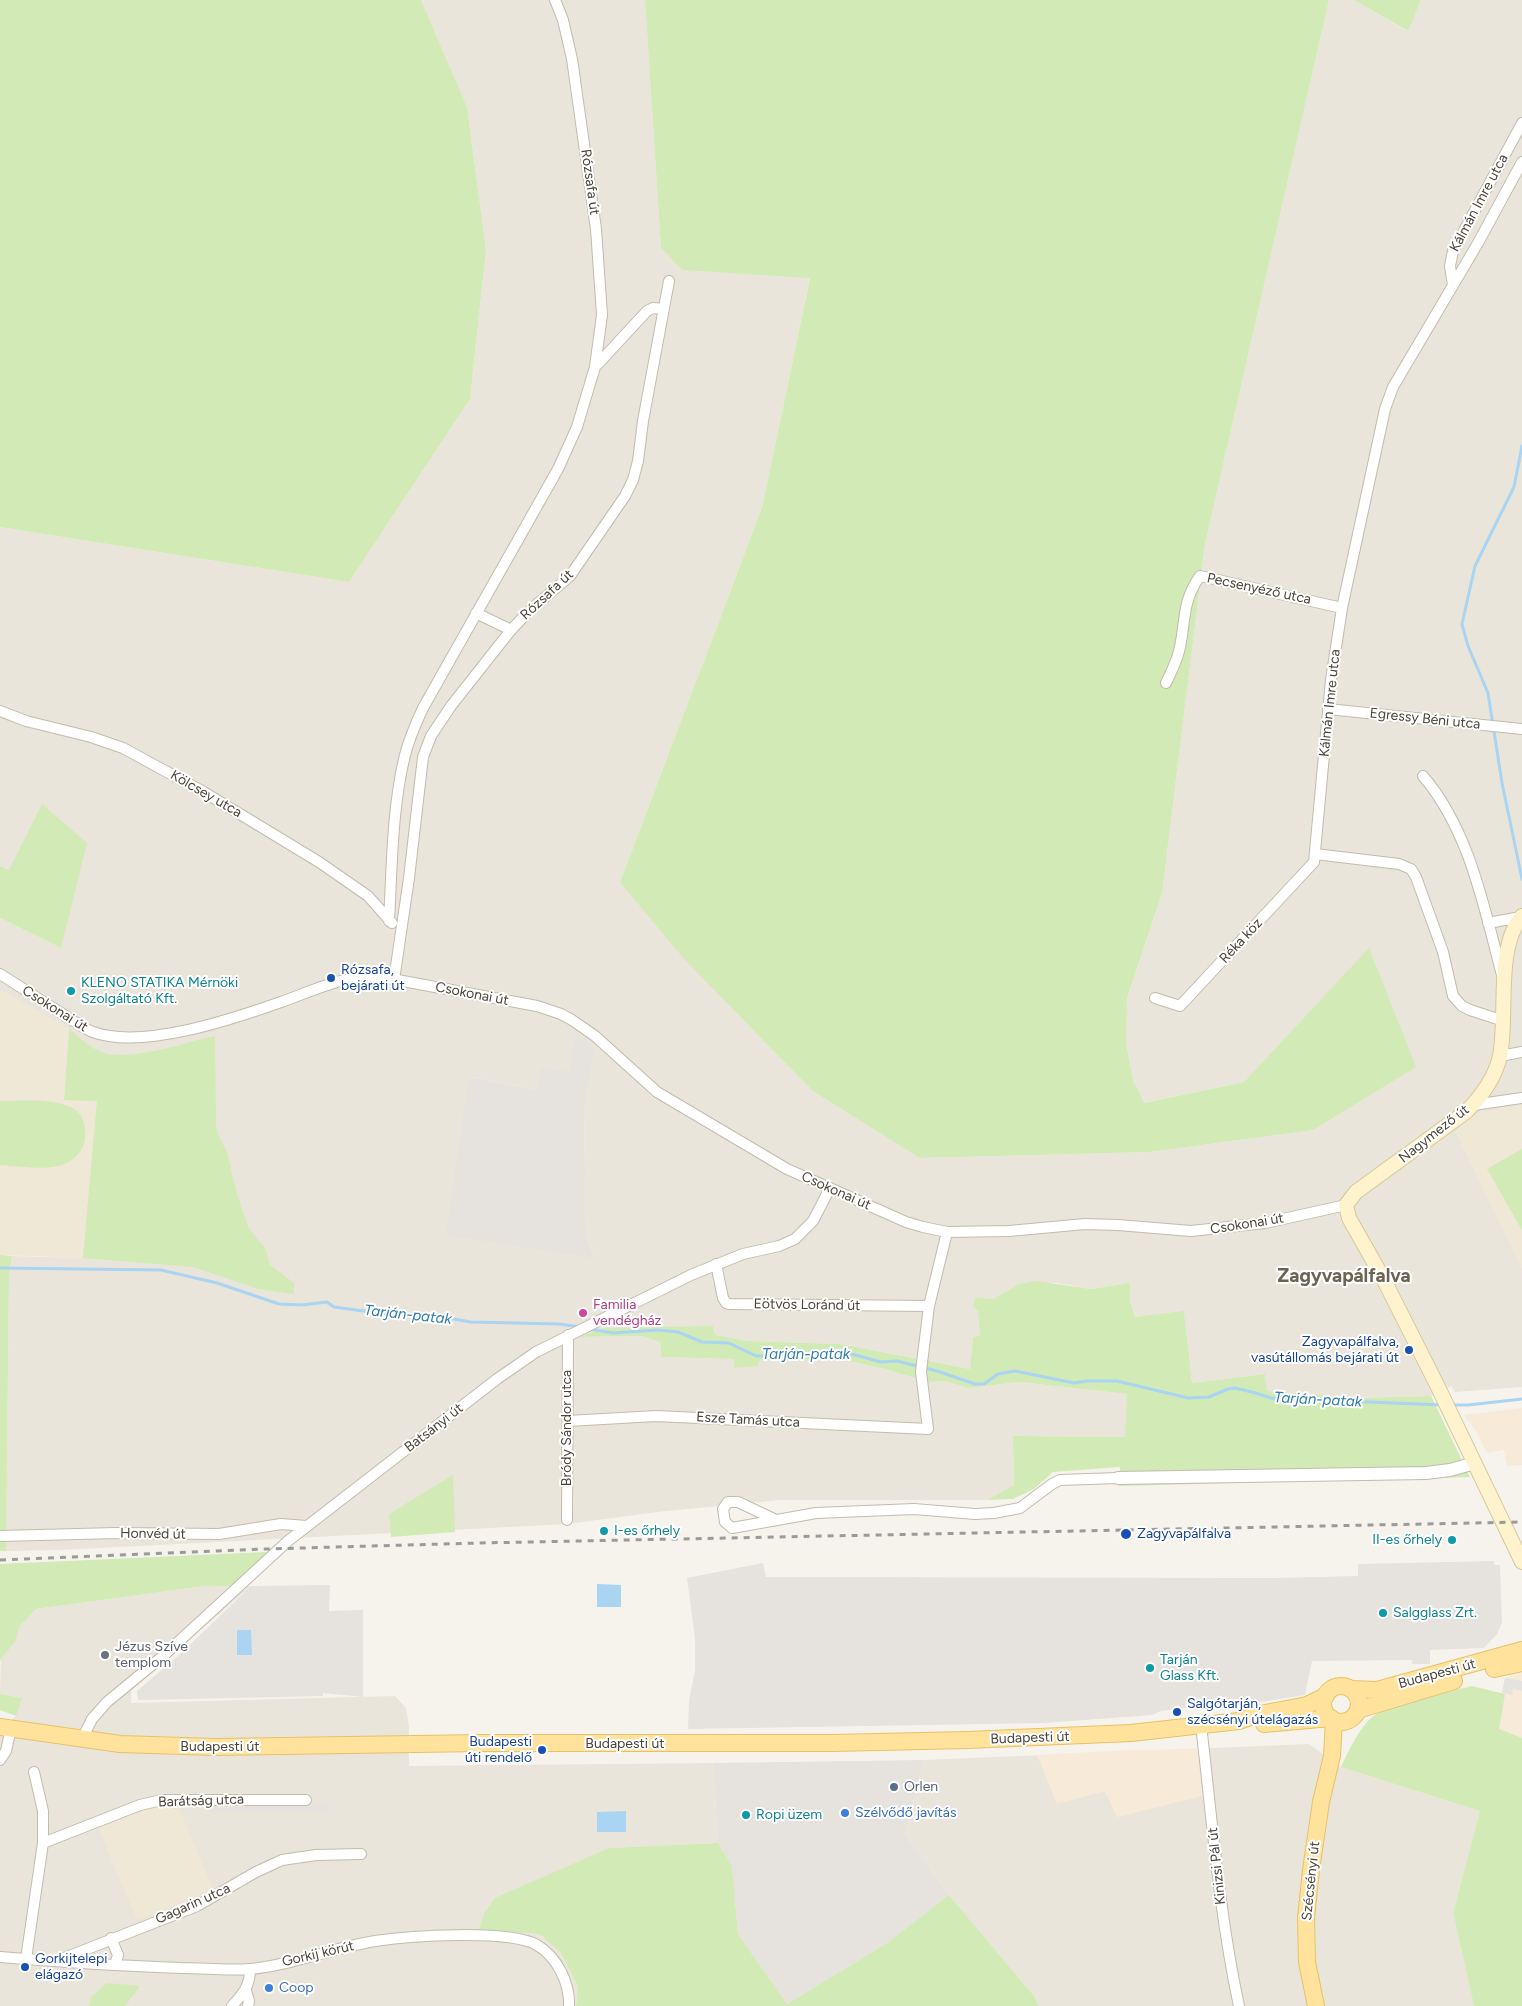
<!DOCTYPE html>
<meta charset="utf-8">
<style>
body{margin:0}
canvas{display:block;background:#f6f3ec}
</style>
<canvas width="1522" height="2006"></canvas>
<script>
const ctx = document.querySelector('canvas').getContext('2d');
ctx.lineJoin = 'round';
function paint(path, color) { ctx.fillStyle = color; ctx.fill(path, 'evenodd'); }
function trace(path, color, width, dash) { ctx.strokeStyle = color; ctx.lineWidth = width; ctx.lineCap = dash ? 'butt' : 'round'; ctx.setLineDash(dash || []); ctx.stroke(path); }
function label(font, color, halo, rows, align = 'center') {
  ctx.font = font + ' Figtree,sans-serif'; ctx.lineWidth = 4; ctx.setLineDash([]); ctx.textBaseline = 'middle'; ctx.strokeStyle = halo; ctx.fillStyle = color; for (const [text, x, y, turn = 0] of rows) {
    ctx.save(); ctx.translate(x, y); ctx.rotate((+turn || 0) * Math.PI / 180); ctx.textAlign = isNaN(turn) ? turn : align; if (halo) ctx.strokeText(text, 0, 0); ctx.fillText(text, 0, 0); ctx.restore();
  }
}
paint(new Path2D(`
 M421 0H645L661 248 682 270 810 277 762 508 620 882 920 1158 1150 1152 1313 1130 1369 949 1244 1082 1143 1103 1133 1080 1126 1043 1127 998 1162 893 1205 544 1329 0H1354L1407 31 1421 0H1522V1105L1476 1114 1456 1131 1522 1268V1387L1455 1392 1451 1386 1431 1396 1361 1398 1266 1391 1265 1374 1192 1383 1184 1312 1135 1317 1130 1300V1283L1091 1289 1057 1283 1019 1284 993 1299 975 1297 973 1305 978 1312 980 1335 973 1337 970 1369 840 1344 748 1341 715 1335 713 1326 580 1337 642 1336 660 1342 661 1357 734 1359 733 1368 760 1360 840 1359 881 1368 929 1382 945 1381 968 1388 1020 1382 1128 1394 1126 1437 1013 1436 1014 1485 987 1500H780L657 1512 568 1524 61 1550 6 1551 9 1276 12 1256 83 1258 69 1029 0 990V918L61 948 9 870 0 866V527L349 582 470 399 486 250 467 107ZM595 1048 584 1112 586 1235 595 1257 470 1077 536 1090 570 1072Z
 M204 1586H251L131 1691V1703L395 1696 406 1708 409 1726V1766L713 1763 718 1843 609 1848 479 1929 540 1933 561 1953 578 1987 576 2006H0V1729L16 1716 21 1698 0 1694 1 1660 20 1626 36 1609Z
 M1309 1744 1341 1767 1480 1811 1453 1913 1474 2006H1039L1034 1996 949 1895 905 1834 924 1760Z`), '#eae5da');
paint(new Path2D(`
 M1522 1408V1465L1507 1466 1504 1450 1487 1453 1476 1431 1464 1415Z
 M1522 1673V1738L1498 1729 1505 1694 1502 1693 1505 1678Z
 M1201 1749 1205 1795 1117 1817 1105 1791 1057 1804 1037 1755 1130 1750Z`), '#f7ead8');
paint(new Path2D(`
 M575 1035 595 1048 584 1112 586 1235 595 1258 446 1235 469 1077 536 1090 542 1068 570 1072Z
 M1494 1561V1565H1500L1502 1623 1497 1634 1484 1648 1430 1650V1664H1412V1660L1312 1661 1305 1695 1228 1707 1207 1705 1161 1711 1152 1715 1044 1723 688 1729 689 1700 695 1671V1638L687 1578 763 1563 766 1577 1273 1578 1358 1576V1564Z
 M330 1585 329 1611 363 1610V1697L323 1693V1696L138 1700 137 1691 178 1656 251 1586Z
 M924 1760 905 1834 949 1895 887 1943 787 2004 738 1934 732 1866 718 1843 713 1763Z
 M210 1803H328L329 1812H210Z`), '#e6e2dd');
paint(new Path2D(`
 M0 990 69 1029 64 1099 97 1100 83 1258 0 1255Z
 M1522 1105V1268L1456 1131 1476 1114Z
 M161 1806 180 1810 213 1889 137 1920 98 1828 136 1813Z`), '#efe8d6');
paint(new Path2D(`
 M0 0H421L467 107 486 250 470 399 349 582 0 527Z
 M645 0H1329L1205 544 1162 893 1127 998 1126 1043 1133 1080 1144 1103 1244 1082 1369 948 1416 1067 1313 1130 1150 1152 920 1158 813 1091 685 960 620 882 762 508 810 278 682 270 661 248Z
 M1354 0H1421L1408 31Z
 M42 804 87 843 61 948 0 918V866L9 870Z
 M69 1029C80 1038 93 1051 108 1054 140 1059 183 1043 215 1036L216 1127 220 1139 227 1152 237 1194 249 1229 265 1248 270 1265 294 1283V1294L258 1289 193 1267 83 1258 97 1101 64 1100Z
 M0 1101C24 1101 55 1097 76 1110 80 1113 82 1118 84 1123 89 1144 79 1161 58 1166 44 1170 15 1166 0 1165Z
 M1522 1149V1230L1487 1169Z
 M0 1255 12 1256 9 1276 6 1551H0Z
 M1036 1281 1091 1289 1130 1283V1300L1135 1317 1184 1311 1192 1383 1265 1374 1267 1391 1361 1398 1431 1396 1470 1477 1119 1486 1120 1467 1053 1472 1034 1489 1013 1499 987 1500 1014 1485 1013 1436 1125 1437 1127 1394 1020 1382 968 1388 945 1381 929 1382 881 1368 840 1359 760 1360 757 1366 733 1368 734 1359 661 1357 660 1342 642 1336 578 1337 604 1328 713 1326 715 1335 748 1341 840 1344 970 1369 973 1337 980 1335 978 1312 973 1305 975 1297 993 1299 1019 1284Z
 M453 1475 455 1532 391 1537 389 1514Z
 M267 1552 232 1586H204L36 1609 20 1626 15 1641 0 1661V1564Z
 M1472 1686 1505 1694 1499 1729 1522 1738V2006H1474L1453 1913 1480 1811 1341 1767C1348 1752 1361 1724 1375 1715 1403 1698 1441 1694 1472 1686Z
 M0 1694 22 1698 16 1716 0 1710Z
 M718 1843 732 1866 738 1934 787 2004 887 1943 949 1895 1034 1996 1039 2006H576L578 1987 561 1953 540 1934 479 1929 484 1914 495 1898 609 1848Z
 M107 1983 140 1986 125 2006H89L92 1996Z`), '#d2eab5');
paint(new Path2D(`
 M1505 1678 1522 1681V1691L1513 1689 1512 1695 1502 1693Z`), '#e5e3e0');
paint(new Path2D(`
 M597 1584 621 1585V1607H597Z
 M237 1630H251L252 1655H237Z
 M626 1811V1832H597V1812Z`), '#a9d4f2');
trace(new Path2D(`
 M1522 446 1514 487 1475 566 1462 624 1468 646 1488 693 1502 783 1522 879
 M0 1268 161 1270 217 1283 279 1304 302 1305 327 1302 334 1307 400 1316 448 1318 471 1322 559 1324 581 1327
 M590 1329 613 1333 658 1330 678 1332 702 1342 729 1343 756 1356 848 1353 881 1362 897 1361 937 1371 975 1384H984L998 1374 1015 1371 1074 1383 1086 1381H1117L1188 1398 1209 1397 1228 1389 1235 1388 1252 1392 1271 1398 1442 1405
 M1450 1405H1468L1522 1399`), '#a9d4f2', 3);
const minor = new Path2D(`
 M1453 285 1450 266 1453 251 1522 123
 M596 366 647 311 653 308 664 309
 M476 613 511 630
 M1166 683C1170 675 1174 666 1177 658 1187 629 1179 605 1200 576L1342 608
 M1328 709 1522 729
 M0 711 26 721 91 737 123 748 202 791 319 862 368 896 392 923
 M1423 776C1470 831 1484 908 1502 975
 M1315 854 1399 864 1411 869 1416 877 1443 952 1453 996 1462 1006 1470 1010 1504 1021
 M389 921C392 867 392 807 405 755 409 739 416 723 423 708L558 469 577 427 595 367 602 315 596 229 572 59 563 20 555 0
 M1488 923 1521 917
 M0 974C20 987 41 1000 61 1013 71 1019 82 1028 93 1032 142 1050 233 1019 281 1002 312 991 342 976 376 976L537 1006 561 1014 572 1020 595 1036 657 1092 787 1169 906 1222 923 1227 947 1232 1009 1231 1085 1224 1118 1225 1191 1231 1265 1223 1346 1205
 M394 980 409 878 423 757 431 736 451 706 511 630 529 611 570 576 625 496 633 480 638 461 643 421 669 281
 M1155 998 1180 1006 1314 862 1331 680 1342 608 1385 409 1393 387 1478 243 1522 162
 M1500 1056 1522 1052
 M1473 1105 1522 1098
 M716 1264 723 1298 726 1303 729 1304 929 1306
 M568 1421 656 1416 928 1429 921 1372 922 1363 929 1306 947 1232
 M774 1519 738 1502H728L723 1509 725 1522 732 1528 816 1513 914 1509 975 1514 994 1513 1020 1508 1052 1484 1060 1480 1118 1478
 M567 1520 568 1335
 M0 1536 117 1533 219 1534 281 1524 306 1526
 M1201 1725C1212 1819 1219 1913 1239 2006
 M82 1739 92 1719 107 1702 163 1656 288 1541 497 1379 536 1352 691 1275 743 1254 779 1246 795 1239 813 1221 830 1188
 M0 1760 6 1751 11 1728
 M43 1843 140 1805 162 1800H306
 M111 1938 118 1955 115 1965
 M0 1957C61 1962 121 1966 182 1968 204 1968 227 1971 250 1969 292 1965 333 1948 375 1941 409 1936 508 1929 537 1945 557 1957 570 1983 569 2006
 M26 1959 43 1843V1811L34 1772
 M59 1960 197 1906 256 1872 282 1860 316 1855 361 1854
 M246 1991 249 2001 248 2006
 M232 2006C243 1994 250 1986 250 1969`);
const tertiary = new Path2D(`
 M1118 1478 1426 1473 1450 1470 1475 1463`);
const secondary = new Path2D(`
 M1522 916C1495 948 1508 1015 1500 1056 1495 1078 1482 1095 1467 1111L1356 1192 1346 1205 1349 1218 1384 1280 1438 1387 1522 1562`);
const primary = new Path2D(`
 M1494 1669 1522 1663
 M1323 1704a18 18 0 1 1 36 0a18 18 0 1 1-36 0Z
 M1350 1689 1377 1690 1522 1650
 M1358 1710 1454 1681
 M1264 1724 1331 1718
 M0 1727 120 1744 215 1747 482 1743H832L968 1740 1131 1733 1239 1721 1260 1714 1307 1705 1326 1696
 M1316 2006 1307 1962 1306 1918 1311 1870 1321 1802 1332 1756 1334 1720`);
trace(minor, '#c2bbae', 12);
trace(tertiary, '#c2bbae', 14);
trace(secondary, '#d6c79b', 16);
trace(primary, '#e6c16a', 18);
trace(minor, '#fff', 10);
trace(tertiary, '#fff', 12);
trace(secondary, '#fff3cd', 14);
trace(primary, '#ffe39c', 16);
trace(new Path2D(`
 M0 1560 266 1549 479 1543 1522 1522`), '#9a9a9a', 3, [6, 6]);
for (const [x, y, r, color] of [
 [331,978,5,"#1a4fb4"],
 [71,991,5,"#0f9aa8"],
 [583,1313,5,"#d1479c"],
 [1409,1350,5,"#1a4fb4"],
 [604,1531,5,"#0f9aa8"],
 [1126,1534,6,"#1a4fb4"],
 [1452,1540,5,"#0f9aa8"],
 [1383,1613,5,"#0f9aa8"],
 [105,1655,5,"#6b7280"],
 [1150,1668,5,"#0f9aa8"],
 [1177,1712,5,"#1a4fb4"],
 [542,1750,5,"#1a4fb4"],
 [894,1787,5,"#5c6f8a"],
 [845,1813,5,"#3f7fe0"],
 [746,1815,5,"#0f9aa8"],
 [25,1967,5,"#1a4fb4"],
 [269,1988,5,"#3f7fe0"]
]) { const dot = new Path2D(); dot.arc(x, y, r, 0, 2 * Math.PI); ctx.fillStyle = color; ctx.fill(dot); trace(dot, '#fff', 2); }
label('14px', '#4b4439', '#fff', [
 ["Rózsafa út",590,182,82],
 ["Kálmán Imre utca",1479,203,-62],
 ["Pecsenyéző utca",1259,589,12],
 ["Rózsafa út",547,595,-43],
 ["Kálmán Imre utca",1330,703,-84],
 ["Egressy Béni utca",1425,719,6],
 ["Kölcsey utca",206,794,30],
 ["Réka köz",1241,941,-47],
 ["Csokonai út",472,994,11],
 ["Csokonai út",55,1009,32],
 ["Nagymező út",1434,1134,-38],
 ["Csokonai út",836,1191,24],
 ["Csokonai út",1247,1224,-9],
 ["Eötvös Loránd út",807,1305,1],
 ["Esze Tamás utca",748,1420,3],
 ["Batsányi út",434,1428,-38],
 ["Bródy Sándor utca",567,1428,-90],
 ["Honvéd út",153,1534,1],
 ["Budapesti út",1437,1674,-15],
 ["Budapesti út",1030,1738,-2],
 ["Budapesti út",625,1744],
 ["Budapesti út",220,1747],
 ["Barátság utca",201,1801,-2],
 ["Kinizsi Pál út",1217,1866,-96],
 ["Szécsényi út",1311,1881,-84],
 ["Gagarin utca",193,1904,-24],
 ["Gorkij körút",318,1954,-13]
]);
label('14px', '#164399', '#fff', [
 ["Rózsafa,",341,970],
 ["bejárati út",341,986],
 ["Zagyvapálfalva,",1399,1342,"right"],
 ["vasútállomás bejárati út",1399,1358,"right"],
 ["Zagyvapálfalva",1137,1534],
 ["Salgótarján,",1187,1704],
 ["szécsényi útelágazás",1187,1720],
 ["Budapesti",532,1742,"right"],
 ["úti rendelő",532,1758,"right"],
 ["Gorkijtelepi",35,1959],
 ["elágazó",35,1975]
], 'left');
label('14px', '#0d838f', '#fff', [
 ["KLENO STATIKA Mérnöki",81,983],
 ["Szolgáltató Kft.",81,999],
 ["I-es őrhely",614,1531],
 ["II-es őrhely",1442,1540,"right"],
 ["Salgglass Zrt.",1393,1613],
 ["Tarján",1160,1660],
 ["Glass Kft.",1160,1676],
 ["Ropi üzem",756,1815]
], 'left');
label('14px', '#b23c85', '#fff', [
 ["Familia",593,1305],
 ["vendégház",593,1321]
], 'left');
label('14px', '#5b616d', '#fff', [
 ["Jézus Szíve",115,1647],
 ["templom",115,1663]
], 'left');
label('14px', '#4e5e75', '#fff', [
 ["Orlen",904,1787]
], 'left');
label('14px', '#366cbe', '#fff', [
 ["Szélvődő javítás",855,1813],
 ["Coop",279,1988]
], 'left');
label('italic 15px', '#2e7ab2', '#fff', [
 ["Tarján-patak",408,1315,6],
 ["Tarján-patak",806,1355],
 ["Tarján-patak",1318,1400,3]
]);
label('bold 19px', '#6e6250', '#fff', [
 ["Zagyvapálfalva",1344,1276]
]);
</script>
